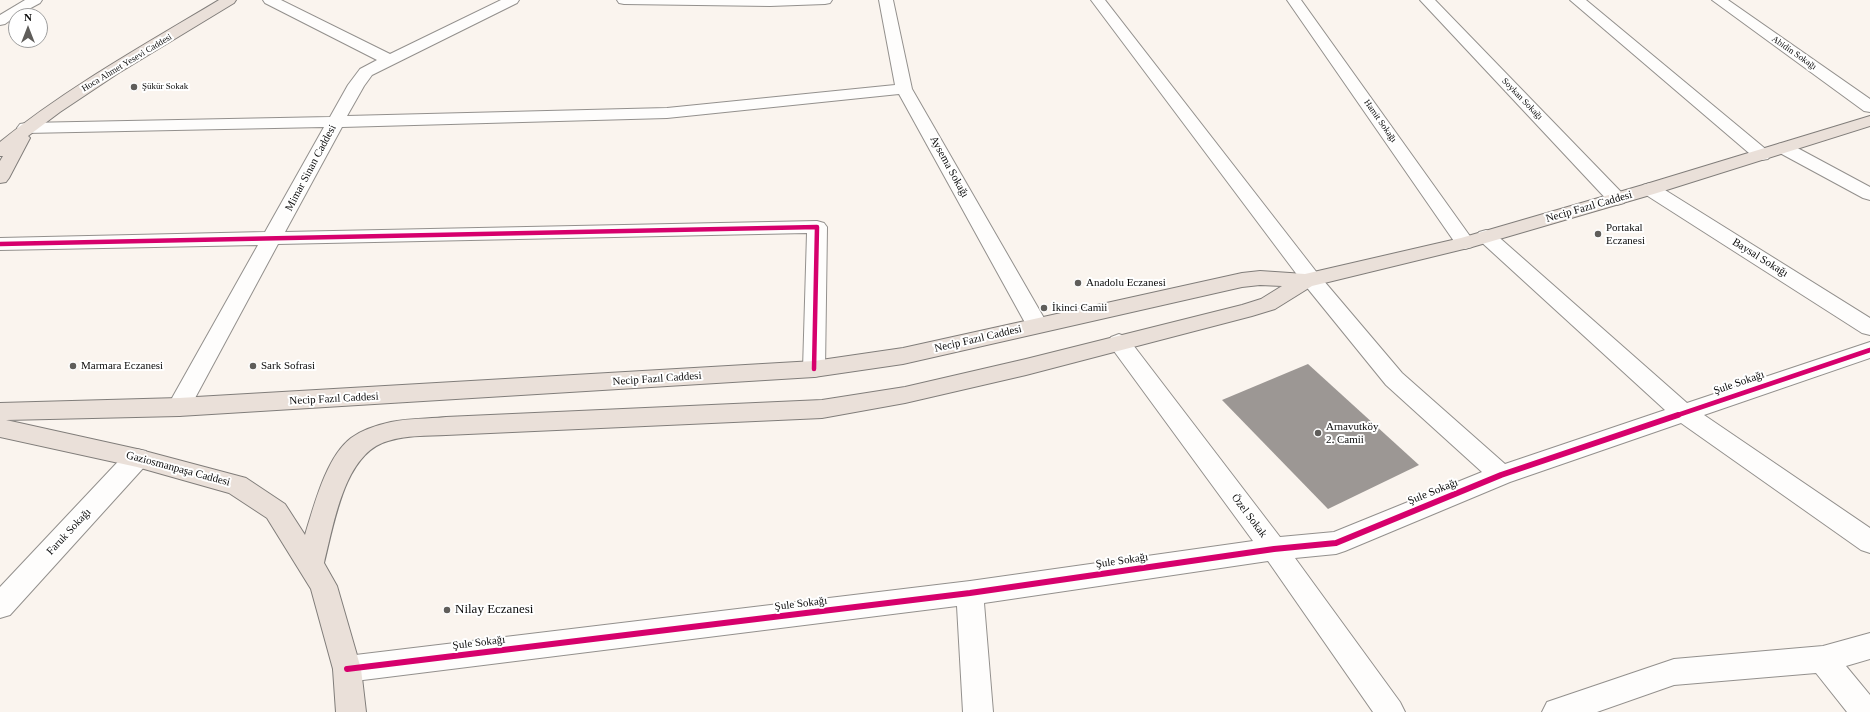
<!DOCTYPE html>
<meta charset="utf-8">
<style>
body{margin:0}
#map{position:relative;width:1870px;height:712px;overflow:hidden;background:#faf4ee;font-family:Georgia,serif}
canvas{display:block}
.north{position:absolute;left:8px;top:8px;width:40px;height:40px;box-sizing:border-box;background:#fff;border:1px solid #9d9d9d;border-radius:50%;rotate:0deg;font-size:11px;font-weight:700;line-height:16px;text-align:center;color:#0b0b0b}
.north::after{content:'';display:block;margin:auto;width:14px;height:18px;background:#5f5d5a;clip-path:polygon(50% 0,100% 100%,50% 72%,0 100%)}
</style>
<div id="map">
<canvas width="1870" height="712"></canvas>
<div class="north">N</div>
</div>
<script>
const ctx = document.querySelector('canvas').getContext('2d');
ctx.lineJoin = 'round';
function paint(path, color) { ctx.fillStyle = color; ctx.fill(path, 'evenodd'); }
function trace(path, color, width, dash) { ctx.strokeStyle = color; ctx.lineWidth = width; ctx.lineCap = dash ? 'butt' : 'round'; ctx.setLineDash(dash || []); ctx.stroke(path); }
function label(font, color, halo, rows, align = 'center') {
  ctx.font = font + ' Georgia,serif'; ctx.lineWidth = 4; ctx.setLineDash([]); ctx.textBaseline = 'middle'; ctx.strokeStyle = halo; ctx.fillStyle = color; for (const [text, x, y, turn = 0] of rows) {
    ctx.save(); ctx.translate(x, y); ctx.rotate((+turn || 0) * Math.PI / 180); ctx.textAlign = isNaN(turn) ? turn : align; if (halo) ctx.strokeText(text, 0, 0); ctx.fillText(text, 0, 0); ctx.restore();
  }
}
paint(new Path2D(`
 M1308 364 1419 465 1328 509 1222 400Z`), '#9c9794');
const minor = new Path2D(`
 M25 0H42L40 3 16 16 5 24 0 25V15Z
 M263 0H281L390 54 501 0H519L517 3 372 75 364 86 347 116 667 108 895 85 879 0H893L912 89 1048 325 1045 330 1037 332 1029 330 899 94 667 118 342 127 285 232 817 221 824 223 827 227 825 369 822 375 814 377 806 375 803 369 807 233 278 244 187 413 179 416 171 413 167 407 258 245 0 250V238L265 232 324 127 26 133 20 132 17 128 20 124 26 123 330 117 348 85 360 69 377 60 265 3Z
 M617 0H832L830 3 825 4 770 6 624 4 619 3Z
 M1091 0H1105L1318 274 1402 373 1505 464 1665 410 1479 240 1476 236 1479 232 1486 230 1493 232 1687 403 1870 342V358L1704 415 1870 528V553L1861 550 1681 423 1510 482 1345 551 1336 554 1295 558 1400 702 1405 712H1373L1268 561 984 603 993 712H963L957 606 347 682 337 678 333 669 337 660 347 656 970 581 1253 541 1111 347 1108 342 1111 337 1119 334 1127 337 1280 537 1334 532 1482 472 1386 385 1304 284Z
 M1287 0H1301L1472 239 1475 243 1472 247 1465 249 1458 247Z
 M1420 0H1435L1624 195 1626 199 1624 203 1617 205 1610 203Z
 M1570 0H1586L1768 151 1771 155 1768 159 1762 160 1756 159Z
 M1712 0H1728L1870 99V112L1864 111Z
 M1784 143 1790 144 1870 187V200L1863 198 1778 152 1775 148 1778 144Z
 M1650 183 1657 185 1870 318V335L1862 333 1643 193 1641 189 1643 185Z
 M137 449 146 451 149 458 146 465 10 615 0 618V587L128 451Z
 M1870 633V659L1846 666 1870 695V712H1847L1816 673 1674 685 1597 712H1542L1547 702 1674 659 1823 646Z`);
const major = new Path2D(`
 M219 0H236L234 3 117 74 60 112 28 136 30 138 9 178 6 182 0 183V161L3 156H0V142C68 87 144 45 219 0Z
 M1870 116V126L1657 193 1472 247 1312 286 1275 309 1252 316 1026 375 905 403 822 418 446 435C427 436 406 435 388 441 344 453 334 524 324 563L337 586 361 669 366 712H336L333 669 311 589 267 518 229 493 137 467 0 437V403L179 398 814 361 903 348 1242 273 1260 271 1305 274 1461 238 1643 185ZM1260 285 1282 286 1261 299 1242 305 1026 359 905 387 822 400 446 417C428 419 409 418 391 422 377 425 362 430 351 438 326 457 314 506 305 535L285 504 246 478 137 449 6 420 179 416 814 377 903 364 1242 287Z`);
trace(minor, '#93908d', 2);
trace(major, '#807d7a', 2);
paint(minor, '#fefdfc');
paint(major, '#eae0d9');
trace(new Path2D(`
 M0 244 817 227 814 369
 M1675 416 1870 350`), '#d6006c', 4.5);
trace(new Path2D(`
 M347 669 970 593 1274 549 1336 543 1501 475 1678 415`), '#d6006c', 6);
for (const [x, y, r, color] of [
 [134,87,4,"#5f5d5a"],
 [1598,234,4,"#5f5d5a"],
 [1078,283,4,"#5f5d5a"],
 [1044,308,4,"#5f5d5a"],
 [73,366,4,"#5f5d5a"],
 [253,366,4,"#5f5d5a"],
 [1318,433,4,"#5f5d5a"],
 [447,610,4,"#5f5d5a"]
]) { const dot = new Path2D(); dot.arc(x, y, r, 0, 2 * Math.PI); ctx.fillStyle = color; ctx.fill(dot); trace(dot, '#fff', 1.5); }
label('9px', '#0b0b0b', '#fff', [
 ["Abidin Sokağı",1794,53,35],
 ["Hoca Ahmet Yesevi Caddesi",127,63,-31],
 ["Soykan Sokağı",1522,99,46],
 ["Hamit Sokağı",1380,121,55]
]);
label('9px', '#0b0b0b', '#fff', [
 ["Şükür Sokak",142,87]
], 'left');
label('11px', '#0b0b0b', '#fff', [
 ["Aysema Sokağı",949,167,61],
 ["Mimar Sinan Caddesi",311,168,-62],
 ["Necip Fazıl Caddesi",1589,207,-16],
 ["Baysal Sokağı",1760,258,32],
 ["Necip Fazıl Caddesi",978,339,-13],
 ["Necip Fazıl Caddesi",657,379,-4],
 ["Şule Sokağı",1739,383,-19],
 ["Necip Fazıl Caddesi",334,399,-3],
 ["Gaziosmanpaşa Caddesi",178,469,15],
 ["Şule Sokağı",1433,492,-22],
 ["Özel Sokak",1249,516,53],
 ["Faruk Sokağı",69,532,-47],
 ["Şule Sokağı",1122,561,-8],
 ["Şule Sokağı",801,604,-7],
 ["Şule Sokağı",479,643,-7]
]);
label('11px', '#0b0b0b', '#fff', [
 ["Portakal",1606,228],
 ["Eczanesi",1606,241],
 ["Anadolu Eczanesi",1086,283],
 ["İkinci Camii",1052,308],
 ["Marmara Eczanesi",81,366],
 ["Sark Sofrasi",261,366],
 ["Arnavutköy",1326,427],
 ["2. Camii",1326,440]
], 'left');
label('13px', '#0b0b0b', '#fff', [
 ["Nilay Eczanesi",455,610]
], 'left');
</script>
